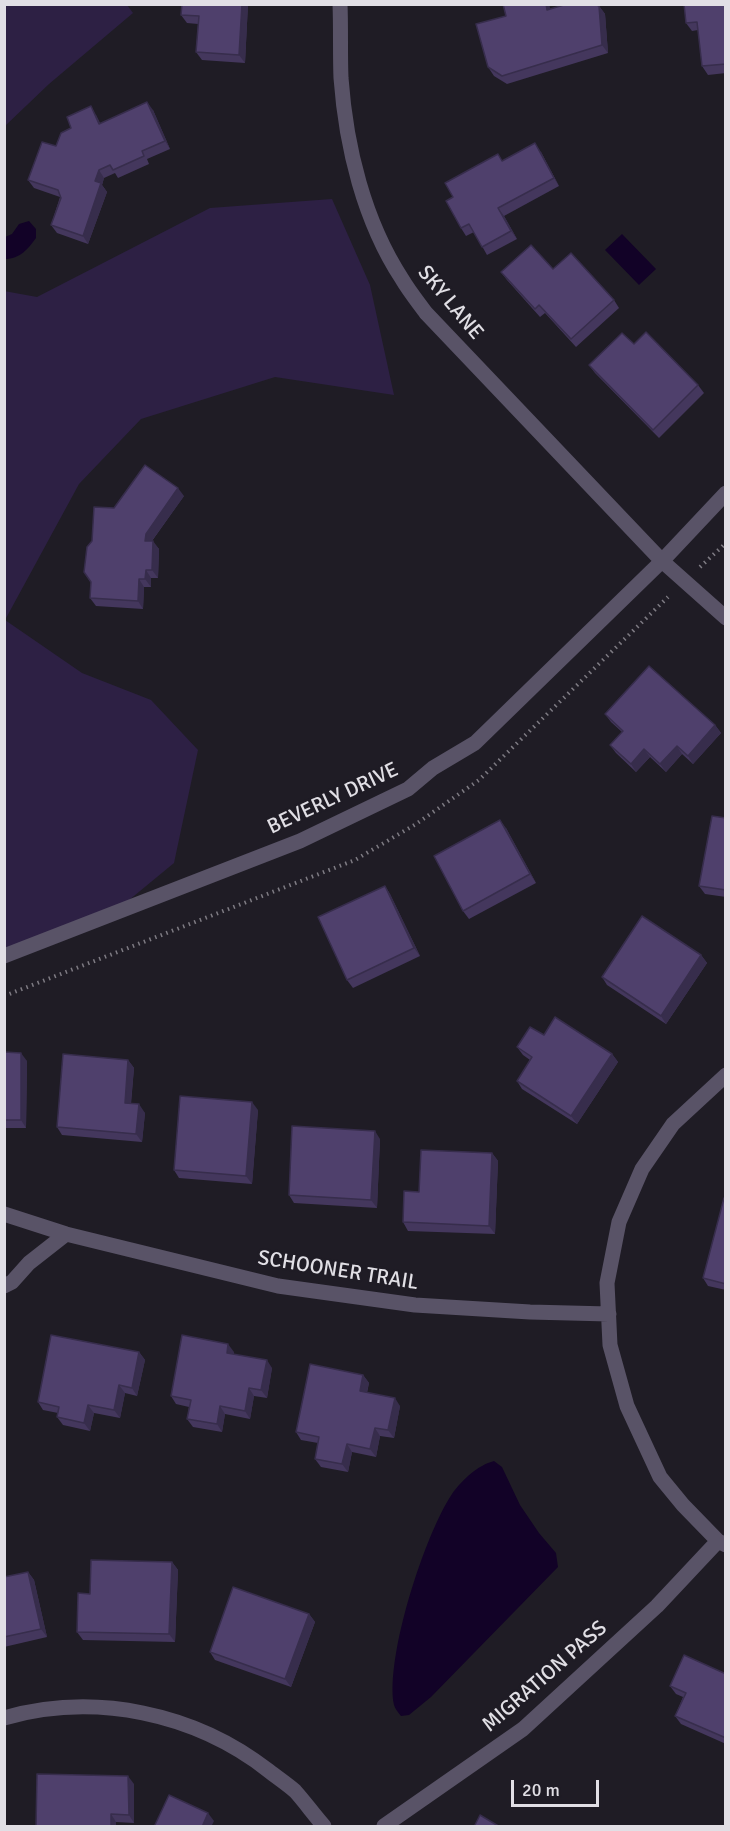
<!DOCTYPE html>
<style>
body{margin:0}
#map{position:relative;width:730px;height:1831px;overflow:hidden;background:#1f1c25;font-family:Signika,sans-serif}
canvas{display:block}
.frame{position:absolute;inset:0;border:6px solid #e1dfe5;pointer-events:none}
.scale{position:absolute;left:511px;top:1780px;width:88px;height:27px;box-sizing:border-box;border:3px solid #e1dfe5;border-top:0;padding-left:8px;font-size:18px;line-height:21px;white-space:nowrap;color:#e1dfe5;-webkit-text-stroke:4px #1f1c25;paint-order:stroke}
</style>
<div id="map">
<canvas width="730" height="1831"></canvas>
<div class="frame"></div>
<div class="scale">20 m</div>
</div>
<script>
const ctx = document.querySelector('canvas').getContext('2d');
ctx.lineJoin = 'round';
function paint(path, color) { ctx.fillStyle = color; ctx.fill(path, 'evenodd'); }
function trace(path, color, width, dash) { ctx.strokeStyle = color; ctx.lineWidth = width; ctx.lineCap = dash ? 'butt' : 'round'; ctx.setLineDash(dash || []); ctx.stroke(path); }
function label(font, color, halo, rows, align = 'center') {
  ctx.font = font + ' Signika,sans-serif'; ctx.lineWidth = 4.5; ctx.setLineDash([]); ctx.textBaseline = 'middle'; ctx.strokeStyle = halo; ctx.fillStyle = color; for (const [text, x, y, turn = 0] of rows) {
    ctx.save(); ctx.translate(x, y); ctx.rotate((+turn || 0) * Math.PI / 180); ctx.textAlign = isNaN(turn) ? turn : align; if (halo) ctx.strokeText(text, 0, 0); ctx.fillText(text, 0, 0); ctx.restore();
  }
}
paint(new Path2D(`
 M5 4 127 5 133 13 49 84 5 126Z
 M332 199 370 285 394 395 275 377 141 419 79 484 5 620 82 673 151 700 198 750 174 863 106 919 4 954V291L37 297 210 208Z`), '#2d2044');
paint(new Path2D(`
 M29 221 36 229V238C28 249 20 259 5 259V237L12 234 19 224Z
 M622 234 656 269 639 285 605 250Z
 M494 1461 502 1467 520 1505 539 1533 556 1553 558 1567 431 1697 409 1715 401 1716C398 1712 395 1709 394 1705 385 1657 425 1534 452 1494 462 1480 478 1465 494 1461Z`), '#120227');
trace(new Path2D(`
 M700 567 726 543
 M4 996 355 860 416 824 479 780 668 597`), '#7e7b83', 4, [1.5, 4.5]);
trace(new Path2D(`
 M340 4C341 29 340 54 341 78 346 147 364 221 402 279 409 291 418 302 426 313L662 561 726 618
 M4 956 300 841 408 789 433 768 475 743 662 561 726 493
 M726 1075 673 1124 642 1169 619 1222 607 1283 610 1345 627 1406 660 1477 683 1505 718 1541 726 1545
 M4 1214 66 1234 278 1286 415 1305 530 1312 609 1314
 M4 1286 12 1282 29 1263 66 1234
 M4 1718C95 1692 195 1713 269 1771 278 1778 287 1784 295 1791 305 1802 314 1815 324 1826
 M384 1826 523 1729 657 1606 718 1541`), '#595367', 15);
paint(new Path2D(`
 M248 4 245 63 202 60 196 52 198 24 187 23 181 15Z
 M726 4V73L708 75 702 66 698 30 692 31 686 23Z
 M599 6 605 14 608 53 507 84 494 76 488 67 550 9Z
 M153 110 170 149 147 159 149 164 118 178 115 173 104 178 102 185 107 192 88 244 57 233 51 225 60 197 34 188 28 180 71 128 96 115 100 123Z
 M541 152 559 186 504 216 517 239 487 255 474 232 466 236 461 228 453 197 502 161Z
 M553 269 614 300 619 308 576 347 545 313 540 317 507 280 501 272Z
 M634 344 698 385 704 393 659 438 595 373 589 365Z
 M184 496 152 541 159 549 158 578H151V587H144L143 609 96 606 90 598 91 583 84 572 114 508Z
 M605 714 715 725 721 733 693 764 682 754 666 772 650 757 636 772 616 753 610 745 622 732 611 722Z
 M726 818V897L705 894 699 886Z
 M506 828 536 883 469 919 463 911Z
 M385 886 390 894 420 956 353 988 347 980Z
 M701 955 707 963 666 1024 607 985 602 977Z
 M544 1035 612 1054 618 1062 577 1124 522 1089 517 1081 530 1060 523 1055 517 1047Z
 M4 1052 27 1061 26 1128H4Z
 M128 1060 134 1068 131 1104 145 1113 142 1142 62 1135 57 1127Z
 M258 1110 252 1184 179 1178 174 1170Z
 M380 1139 377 1208 294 1203 289 1195Z
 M492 1153 498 1161 495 1234 408 1231 403 1222 419 1192Z
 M726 1199V1290L708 1286 703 1278Z
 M139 1352 145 1360 137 1396 125 1393 120 1418 94 1413 90 1431 63 1425 57 1417 58 1413 43 1410 38 1402Z
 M234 1352V1354L272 1368 267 1398 254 1396 250 1419 225 1414 222 1432 193 1427 187 1419 189 1407 176 1404 171 1396Z
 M363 1375 369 1383 367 1393 400 1406 394 1438 380 1436 376 1457 352 1452 348 1472 321 1467 315 1459 318 1443 301 1440 296 1432Z
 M172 1562 178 1570 175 1642 83 1640 77 1632 90 1594Z
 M28 1572 34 1580 47 1637 4 1647V1577Z
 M309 1614 315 1622 291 1687 215 1660 210 1652Z
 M726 1674V1744L681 1724 675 1716 683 1697 676 1694 670 1686Z
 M134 1784V1823L116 1822V1827H36Z`), '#44375d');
paint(new Path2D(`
 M242 4H248L245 63 239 55Z
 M546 4H549L553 18 547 10Z
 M599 6 605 14 608 53 602 45Z
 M147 102 153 110 170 149 165 141Z
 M91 106 96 115 104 132 99 124Z
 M535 143 541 152 559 186 554 178Z
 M99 170 104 178 102 185 107 192 88 244 83 236 95 181Z
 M498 208 504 216 517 239 511 231Z
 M178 488 184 496 151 542 145 541 146 534Z
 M153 541 159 549 158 578 152 570Z
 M146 570 151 578V587L145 579Z
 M139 579 144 587 143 609 138 601Z
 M715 725 721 733 693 764 688 756Z
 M677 746 682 754 666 772 660 764Z
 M644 749 650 757 636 772 631 764Z
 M500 820 506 828 536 883 530 874Z
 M385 886 390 894 420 956 414 948Z
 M701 955 707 963 666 1024 661 1016Z
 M21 1053 27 1061 26 1128 21 1120Z
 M612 1054 618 1062 577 1124 571 1116Z
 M128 1060 134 1068 130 1111 125 1103Z
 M252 1102 258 1110 252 1184 246 1176Z
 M139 1104 145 1113 142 1142 136 1134Z
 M375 1131 380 1139 377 1208 371 1200Z
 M492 1153 498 1161 495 1234 489 1226Z
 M228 1344 234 1352 232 1361 227 1353Z
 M139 1352 145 1360 137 1396 132 1388Z
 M267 1360 272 1368 267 1398 261 1390Z
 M363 1375 369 1383 365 1399 360 1391Z
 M119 1385 125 1393 120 1418 114 1410Z
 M249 1388 254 1396 250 1419 245 1411Z
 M395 1398 400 1406 394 1438 388 1430Z
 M88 1405 94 1413 90 1431 84 1423Z
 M220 1406 225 1414 222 1432 217 1424Z
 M375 1428 380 1436 376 1457 370 1449Z
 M347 1444 352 1452 348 1472 342 1464Z
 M172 1562 178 1570 175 1642 169 1634Z
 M28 1572 34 1580 47 1637 41 1629Z
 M309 1614 315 1622 291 1687 285 1679Z
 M128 1776 134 1784V1823L129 1815Z
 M208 1813 214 1821 211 1827H202Z
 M111 1814 116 1822V1827H111Z`), '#372d4c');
const building = new Path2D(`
 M182 4H242L239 55 196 52 199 16 181 15Z
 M503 4H546L547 10 567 4H594L599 6 602 45 502 76 488 67 476 24 506 16Z
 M684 4H726V64L702 66 697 22 686 23Z
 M147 102 165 141 142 151 144 156 113 170 110 165 99 170 95 181 101 183 83 236 51 225 61 198 58 190 28 180 42 142 56 146 61 133 71 128 67 117 91 106 99 124Z
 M535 143 554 178 498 208 511 231 482 247 469 224 461 228 446 201 453 197 445 183 498 154 502 161Z
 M531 245 553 269 571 253 614 300 571 339 539 305 535 309 501 272Z
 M646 332 698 385 653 430 589 365 622 333 634 344Z
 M145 465 178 488 146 534 145 541H153L152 570H146L145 579H139L138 601 90 598 91 582 84 572 87 547 92 541 94 507 114 508Z
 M649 666 715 725 688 756 677 746 660 764 644 749 631 764 610 745 623 731 605 714Z
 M712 816 726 818V890L699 886Z
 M500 820 530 874 463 911 434 856Z
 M385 886 414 948 347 980 318 917Z
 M642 916 701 955 661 1016 602 977Z
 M555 1017 612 1054 571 1116 517 1081 532 1057 517 1047 530 1027 544 1035Z
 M4 1052 21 1053V1120H4Z
 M63 1054 128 1060 125 1103 139 1104 136 1134 57 1127Z
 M180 1096 252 1102 246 1176 174 1170Z
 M292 1126 375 1131 371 1200 289 1195Z
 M421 1150 492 1153 489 1226 403 1222 404 1191 419 1192Z
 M724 1198 726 1199V1284L703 1278Z
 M51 1335 139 1352 132 1388 119 1385 114 1410 88 1405 84 1423 57 1417 59 1407 38 1402Z
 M182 1335 228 1344 227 1353 267 1360 261 1390 249 1388 245 1411 220 1406 217 1424 187 1419 191 1400 171 1396Z
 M310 1364 363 1375 360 1391 395 1398 388 1430 375 1428 370 1449 347 1444 342 1464 315 1459 319 1437 296 1432Z
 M91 1560 172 1562 169 1634 77 1632 78 1593 90 1594Z
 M28 1572 41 1629 4 1637V1577Z
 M233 1587 309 1614 285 1679 210 1652Z
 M684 1655 726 1674V1738L675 1716 686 1693 670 1686Z
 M37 1774 128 1776 129 1815 111 1814V1827H36Z
 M169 1795 208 1813 202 1827H154Z
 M480 1815 500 1827H474Z`);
paint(building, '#4f406c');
trace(building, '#372d4c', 1.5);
label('21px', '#e1dfe5', '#1f1c25', [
 ["SKY LANE",450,303,50],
 ["BEVERLY DRIVE",333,799,-25],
 ["SCHOONER TRAIL",338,1271,9],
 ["MIGRATION PASS",545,1677,-41]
]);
</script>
